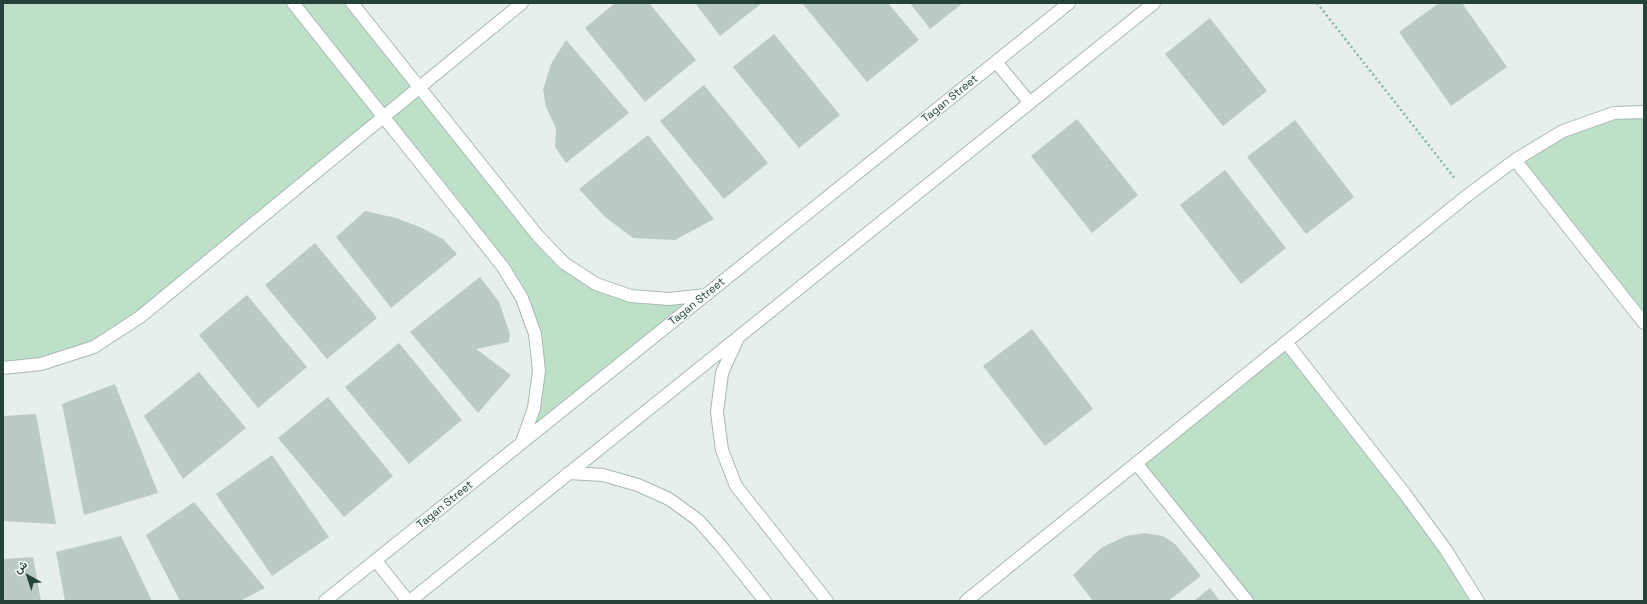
<!DOCTYPE html>
<meta charset="utf-8">
<style>
body{margin:0}
#map{position:relative;width:1647px;height:604px;overflow:hidden;background:#e6efeb;font-family:"Space Grotesk",Vazirmatn,sans-serif}
canvas{display:block}
.frame{position:absolute;inset:0;border:4px solid #24423a;pointer-events:none}
.north{position:absolute;left:8px;top:556px;width:40px;height:40px;-webkit-text-stroke:3px #f7fbf9;paint-order:stroke;rotate:321deg;font-size:11px;font-weight:700;line-height:16px;text-align:center;color:#24423a}
.north::after{content:'';display:block;margin:auto;width:14px;height:18px;background:#24423a;clip-path:polygon(50% 0,100% 100%,50% 72%,0 100%)}
</style>
<div id="map">
<canvas width="1647" height="604"></canvas>
<div class="frame"></div>
<div class="north">ش</div>
</div>
<script>
const ctx = document.querySelector('canvas').getContext('2d');
ctx.lineJoin = 'round';
function paint(path, color) { ctx.fillStyle = color; ctx.fill(path, 'evenodd'); }
function trace(path, color, width, dash) { ctx.strokeStyle = color; ctx.lineWidth = width; ctx.lineCap = dash ? 'butt' : 'round'; ctx.setLineDash(dash || []); ctx.stroke(path); }
function label(font, color, halo, rows, align = 'center') {
  ctx.font = font + ' "Space Grotesk",sans-serif'; ctx.lineWidth = 3; ctx.setLineDash([]); ctx.textBaseline = 'middle'; ctx.strokeStyle = halo; ctx.fillStyle = color; for (const [text, x, y, turn = 0] of rows) {
    ctx.save(); ctx.translate(x, y); ctx.rotate((+turn || 0) * Math.PI / 180); ctx.textAlign = isNaN(turn) ? turn : align; if (halo) ctx.strokeText(text, 0, 0); ctx.fillText(text, 0, 0); ctx.restore();
  }
}
paint(new Path2D(`
 M3 3H352L564 263 631 296 706 295 522 443 539 371 522 298 383 116 94 347 3 368Z
 M1644 112V323L1515 160 1614 113Z
 M1286 342 1478 601H1247L1136 463Z`), '#bfe0c8');
paint(new Path2D(`
 M615 3H649L696 60 645 102 585 28Z
 M695 3H762L720 36Z
 M802 3H888L919 40 867 82Z
 M910 3H963L930 29Z
 M1439 3H1462L1507 67 1451 106 1399 32Z
 M1210 18 1267 91 1223 126 1165 54Z
 M774 34 840 115 799 148 733 67Z
 M566 40 629 113 566 163 555 147 556 128 546 107 543 90 551 64Z
 M704 85 768 163 724 199 660 121Z
 M1077 119 1138 195 1092 233 1031 156Z
 M1295 120 1354 197 1306 234 1247 157Z
 M648 135 714 219 675 240 633 238 605 217 579 189Z
 M1225 170 1286 248 1241 284 1180 205Z
 M365 211 396 218 420 227 443 239 457 254 391 308 336 237Z
 M315 243 377 318 327 359 265 285Z
 M480 277 499 302 510 334 509 342 476 349 511 375 478 413 410 332Z
 M247 295 307 367 258 408 199 335Z
 M1032 329 1093 409 1045 446 983 366Z
 M399 343 462 420 409 464 345 387Z
 M199 372 246 428 183 479 144 416Z
 M115 384 158 493 84 515 62 404Z
 M328 397 393 476 344 517 278 438Z
 M36 414 56 524 3 521V416Z
 M272 455 329 537 272 576 216 494Z
 M194 502 265 588 240 601H180L146 535Z
 M1145 533 1163 536 1175 544 1201 576 1168 601H1093L1073 575 1101 548 1126 536Z
 M121 536 152 601H65L56 552Z
 M33 557 41 601H3V559Z
 M1210 588 1220 601H1194Z`), '#bbcac4');
const minor = new Path2D(`
 M293 3 503 267 522 298 535 334 539 371 534 408 522 442
 M352 3 538 236 564 263 596 284 631 296 669 299 706 295
 M996 62 1030 103
 M1515 160 1644 323
 M737 340 722 373 717 412 722 450 736 486 827 601
 M1286 342 1405 494 1446 550 1478 601
 M3 368 41 364 94 347 140 317 522 3
 M1136 463 1247 601
 M568 473 603 475 638 485 669 499 698 520 721 546 765 601
 M376 561 408 601
 M325 601 1069 3
 M410 601 1154 3
 M966 601 1468 195 1515 160 1563 131 1614 113 1644 112`);
trace(minor, '#a8b8b2', 14);
trace(new Path2D(`
 M1317 3 1456 180`), '#86b3a5', 2.5, [2, 3]);
trace(minor, '#fff', 12);
label('11px', '#24423a', '#f7fbf9', [
 ["Tagan Street",950,99,-39],
 ["Tagan Street",697,302,-39],
 ["Tagan Street",445,505,-39]
]);
</script>
